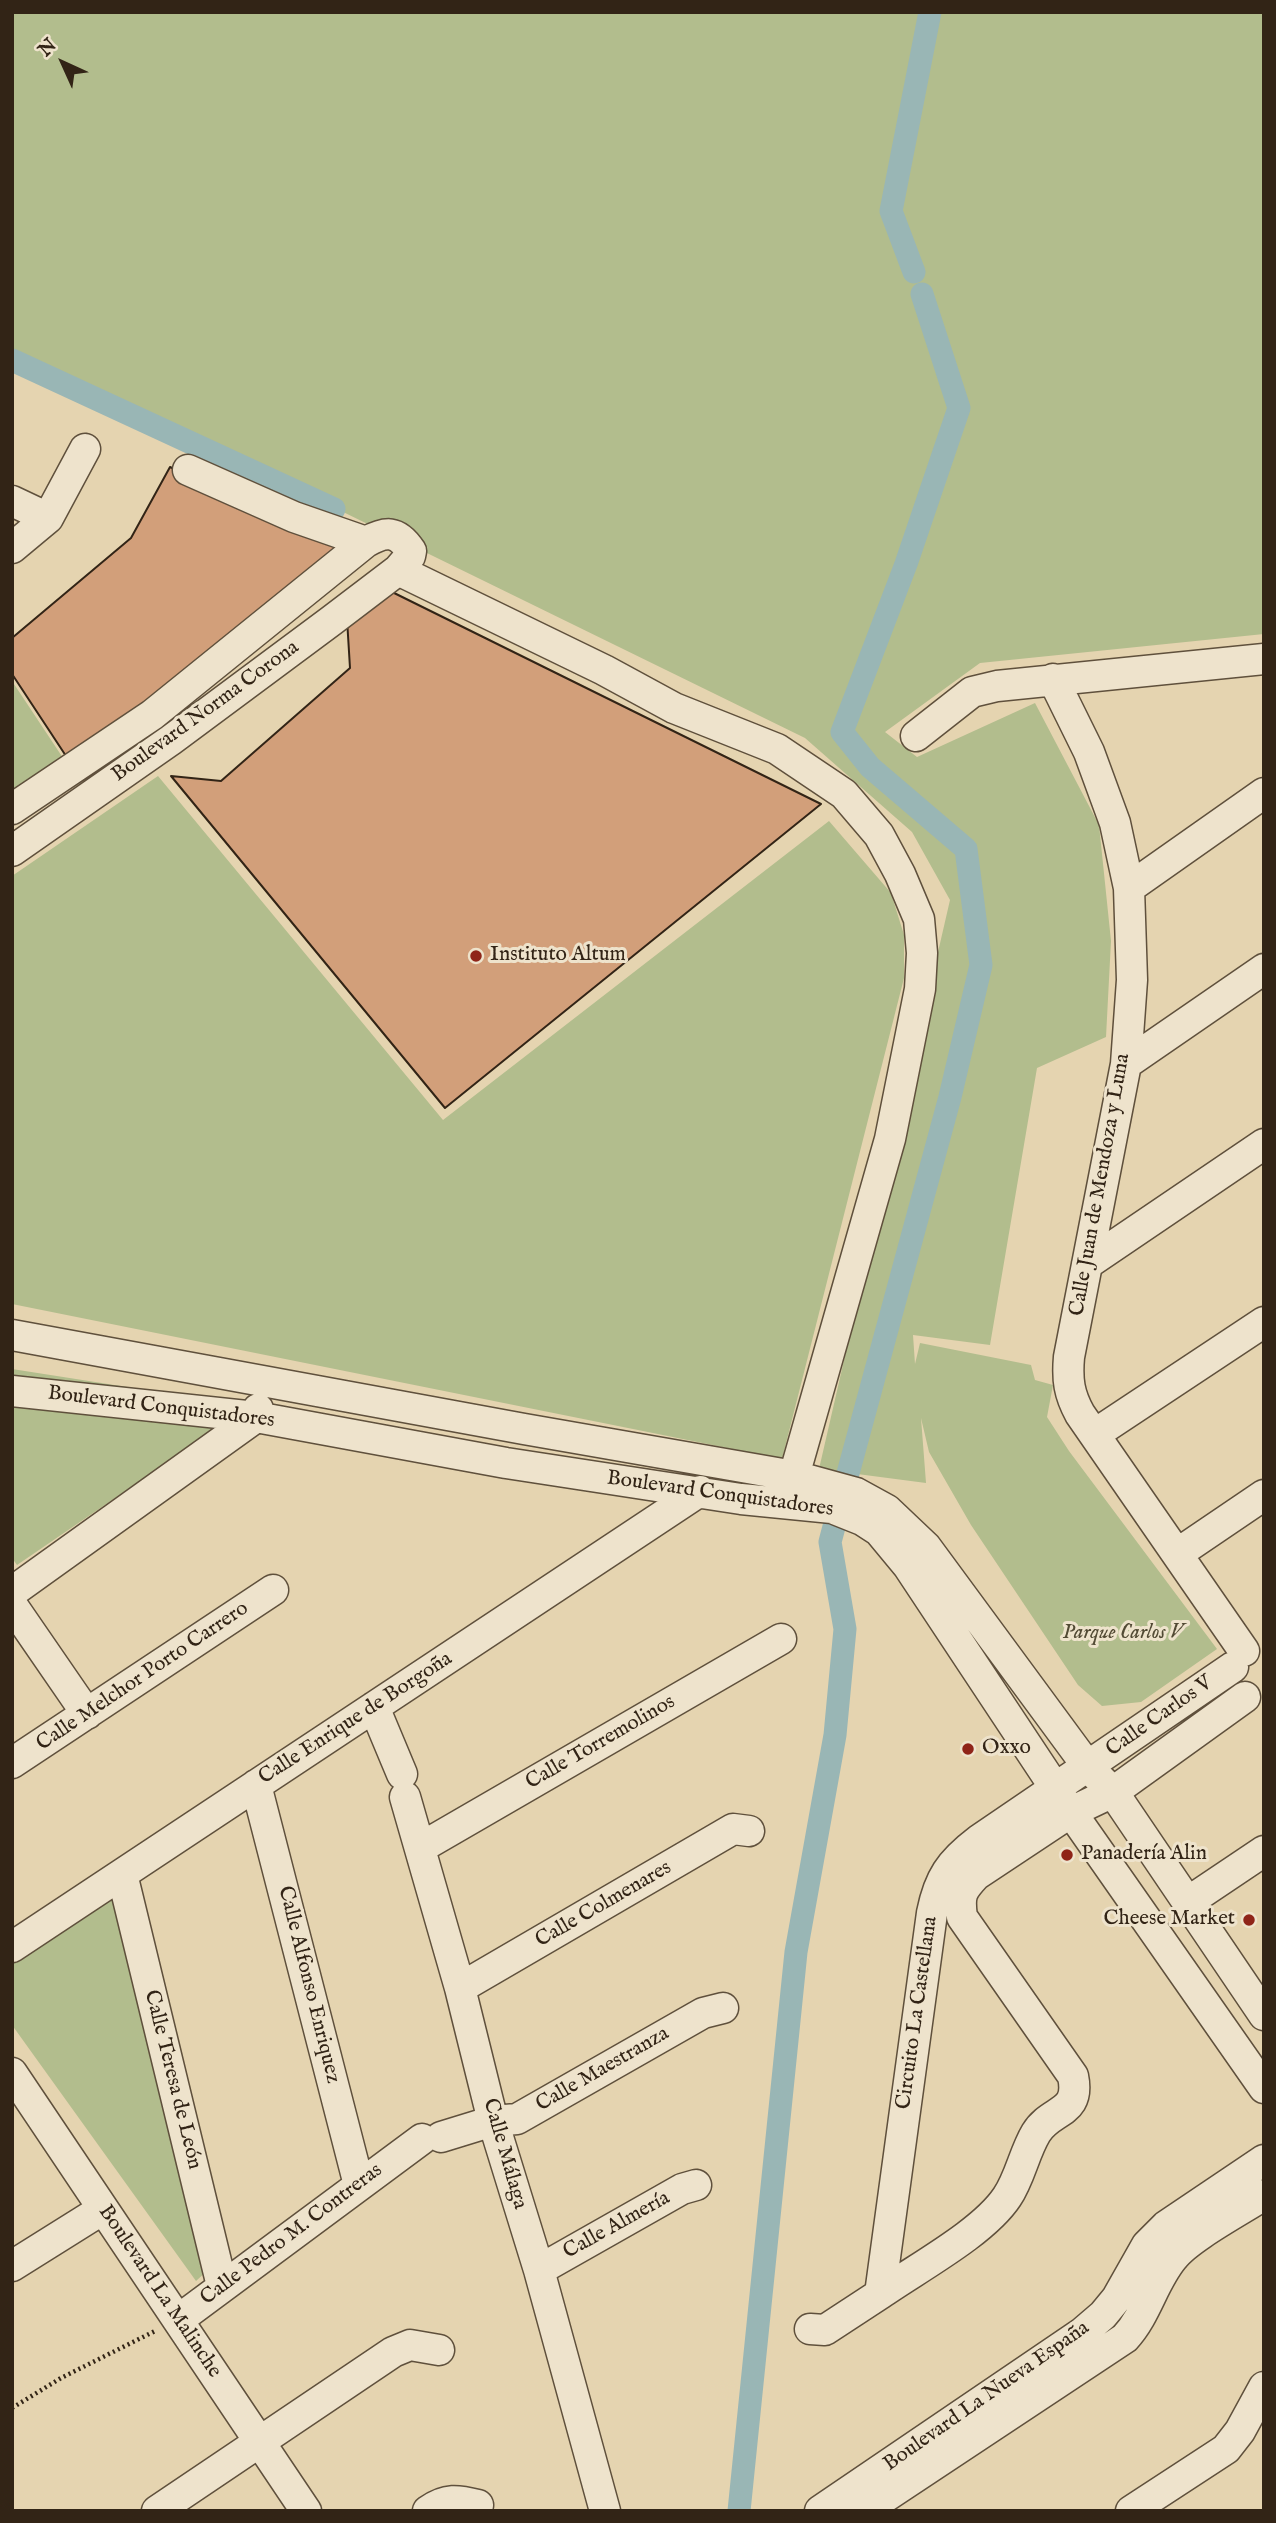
<!DOCTYPE html>
<meta charset="utf-8">
<style>
body{margin:0}
#map{position:relative;width:1276px;height:2523px;overflow:hidden;background:#e5d4b0;font-family:"IM FELL English",serif}
canvas{display:block}
.frame{position:absolute;inset:0;border:14px solid #322416;pointer-events:none}
.north{position:absolute;left:28px;top:28px;width:70px;height:70px;-webkit-text-stroke:5px #eee3cc;paint-order:stroke;rotate:315deg;font-size:19px;font-weight:700;line-height:28px;text-align:center;color:#322416}
.north::after{content:'';display:block;margin:auto;width:24px;height:32px;background:#322416;clip-path:polygon(50% 0,100% 100%,50% 72%,0 100%)}
</style>
<div id="map">
<canvas width="1276" height="2523"></canvas>
<div class="frame"></div>
<div class="north">N</div>
</div>
<script>
const ctx = document.querySelector('canvas').getContext('2d');
ctx.lineJoin = 'round';
function paint(path, color) { ctx.fillStyle = color; ctx.fill(path, 'evenodd'); }
function trace(path, color, width, dash) { ctx.strokeStyle = color; ctx.lineWidth = width; ctx.lineCap = dash ? 'butt' : 'round'; ctx.setLineDash(dash || []); ctx.stroke(path); }
function label(font, color, halo, rows, align = 'center') {
  ctx.font = font + ' "IM FELL English",serif'; ctx.lineWidth = 6; ctx.setLineDash([]); ctx.textBaseline = 'middle'; ctx.strokeStyle = halo; ctx.fillStyle = color; for (const [text, x, y, turn = 0] of rows) {
    ctx.save(); ctx.translate(x, y); ctx.rotate((+turn || 0) * Math.PI / 180); ctx.textAlign = isNaN(turn) ? turn : align; if (halo) ctx.strokeText(text, 0, 0); ctx.fillText(text, 0, 0); ctx.restore();
  }
}
paint(new Path2D(`
 M12 12H1264V634L980 663 885 732 917 757 1035 703 1099 825 1111 941 1106 1037 1037 1068 990 1345 913 1335 915 1364 920 1343 1031 1365 1035 1380 1053 1385 1047 1417 1069 1451 1217 1649 1141 1702 1102 1706 1078 1685 971 1525 929 1452 921 1418 926 1483 819 1469 950 900 912 832 805 738 12 350Z
 M12 681 63 758 12 793Z
 M158 776 443 1120 829 821 891 893 904 935V978L782 1459 12 1304V876Z
 M12 1369 204 1399 219 1427 17 1565 12 1558Z
 M113 1893 209 2269 196 2281 12 2025V1960Z`), '#b2bd8d');
trace(new Path2D(`
 M914 272 891 211 930 12
 M12 360 334 509
 M847 1477 950 1097 981 965 966 849 870 767 842 732 906 564 959 408 922 294
 M739 2511 796 1952 835 1735 845 1629 830 1542 835 1523`), '#99b6b5', 23);
const building = new Path2D(`
 M170 467 341 548 145 710 66 756 12 674V638L131 538Z
 M382 587 821 804 445 1108 171 776 221 781 350 668 347 619Z`);
paint(building, '#d29f7a');
trace(building, '#322416', 2);
const minor = new Path2D(`
 M188 470 294 517 366 542
 M12 501 48 518
 M12 548 48 518 85 449
 M398 570 604 670 674 708 777 749 844 794 879 835 900 874 919 919 922 953 920 989 890 1139 794 1476
 M1053 679 1089 752 1115 823 1129 888 1132 980 1126 1064 1069 1357C1067 1380 1069 1394 1080 1414L1244 1651
 M916 736 972 692 997 686 1264 659
 M12 809 152 715 366 542C386 531 397 530 411 551L410 556 398 570 331 621 171 740 12 851
 M1129 888 1264 793
 M1126 1064 1264 969
 M1087 1264 1264 1144
 M12 1335 524 1429 794 1476 856 1493 887 1510 926 1547 1088 1767 1113 1792 1264 2015
 M12 1391 256 1417 506 1463 741 1499 832 1508 862 1520 879 1531 908 1566 1071 1812 1264 2088
 M1095 1434 1264 1322
 M1177 1554 1264 1495
 M12 1592 256 1417 258 1409
 M12 1605 87 1714
 M1233 1667 979 1840C950 1862 939 1878 932 1913L880 2294C917 2268 983 2233 1007 2197 1020 2178 1024 2153 1036 2133 1051 2108 1081 2115 1073 2076L962 1917C959 1895 961 1891 976 1875L1071 1812 1113 1792 1245 1697
 M374 1707 402 1774
 M12 1763 273 1590
 M256 1785 359 2185
 M405 1797 460 1988 493 2121 539 2270 605 2511
 M420 1848 781 1639
 M122 1874 222 2286
 M1188 1902 1264 1851
 M12 1947 700 1491
 M460 1988 733 1829 749 1831
 M12 2073 306 2511
 M441 2137 493 2121 517 2119 703 2013 723 2008
 M12 2266 103 2209
 M539 2270 682 2189 696 2185
 M178 2320 422 2139
 M810 2329 825 2330 880 2294
 M157 2511 393 2352 410 2345 439 2350
 M428 2511C446 2498 458 2500 478 2505
 M820 2511 1082 2333 1103 2315 1117 2298 1147 2245 1166 2226 1264 2160
 M864 2511 1125 2338C1147 2314 1153 2282 1173 2258 1188 2238 1241 2210 1264 2195
 M1131 2511 1226 2449 1240 2431 1264 2387`);
trace(minor, '#5f503c', 33);
trace(new Path2D(`
 M12 2408 61 2378 155 2331`), '#322416', 4.5, [2, 3.5]);
trace(minor, '#eee3cc', 30);
for (const [x, y, r, color] of [
 [476,956,7,"#8f2418"],
 [968,1749,7,"#8f2418"],
 [1067,1855,7,"#8f2418"],
 [1249,1920,7,"#8f2418"]
]) { const dot = new Path2D(); dot.arc(x, y, r, 0, 2 * Math.PI); ctx.fillStyle = color; ctx.fill(dot); trace(dot, '#eee3cc', 2.5); }
label('21px', '#322416', '#eee3cc', [
 ["Boulevard Norma Corona",206,712,-36],
 ["Calle Juan de Mendoza y Luna",1101,1185,-80],
 ["Boulevard Conquistadores",161,1408,7],
 ["Boulevard Conquistadores",720,1495,8],
 ["Calle Melchor Porto Carrero",143,1677,-34],
 ["Calle Carlos V",1160,1717,-35],
 ["Calle Enrique de Borgoña",356,1719,-33],
 ["Calle Torremolinos",601,1743,-30],
 ["Calle Colmenares",604,1905,-30],
 ["Calle Alfonso Enriquez",308,1985,76],
 ["Circuito La Castellana",918,2013,-82],
 ["Calle Maestranza",603,2070,-30],
 ["Calle Teresa de León",172,2080,76],
 ["Calle Málaga",504,2154,74],
 ["Calle Almería",617,2226,-29],
 ["Calle Pedro M. Contreras",292,2235,-37],
 ["Boulevard La Malinche",159,2292,56],
 ["Boulevard La Nueva España",987,2397,-35]
]);
label('21px', '#322416', '#eee3cc', [
 ["Instituto Altum",490,956],
 ["Oxxo",982,1749],
 ["Panadería Alin",1081,1855],
 ["Cheese Market",1235,1920,"right"]
], 'left');
label('italic 21px', '#524a34', '#eee3cc', [
 ["Parque Carlos V",1123,1634]
]);
</script>
